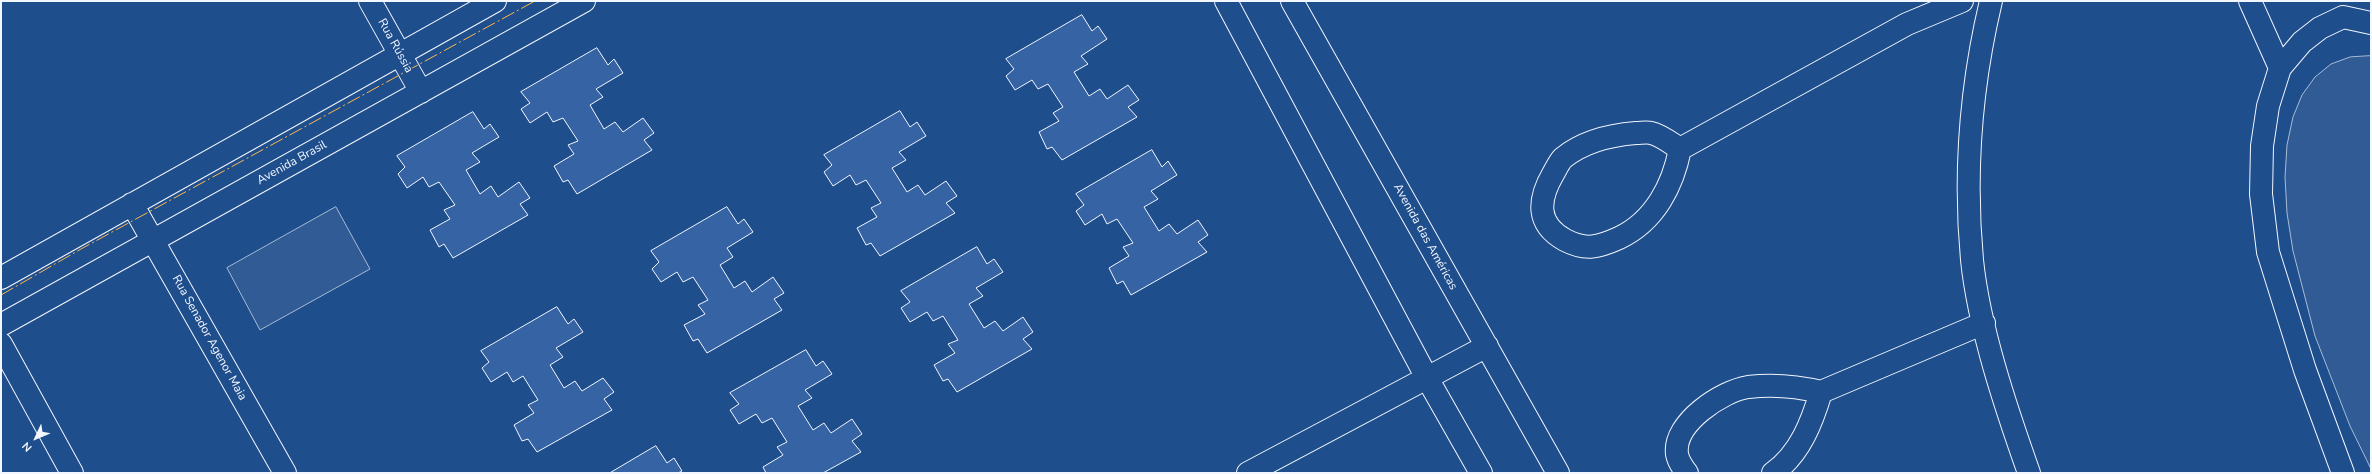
<!DOCTYPE html>
<meta charset="utf-8">
<style>
body{margin:0}
#map{position:relative;width:2372px;height:474px;overflow:hidden;background:#1f4e8c;font-family:"Nunito Sans",sans-serif}
canvas{display:block}
.frame{position:absolute;inset:0;border:2px solid #f2f6ff;pointer-events:none}
.north{position:absolute;left:16px;top:418px;width:40px;height:40px;-webkit-text-stroke:3px #1f4e8c;paint-order:stroke;rotate:226deg;font-size:11px;font-weight:700;line-height:16px;text-align:center;color:#f2f6ff}
.north::after{content:'';display:block;margin:auto;width:14px;height:18px;background:#f2f6ff;clip-path:polygon(50% 0,100% 100%,50% 72%,0 100%)}
</style>
<div id="map">
<canvas width="2372" height="474"></canvas>
<div class="frame"></div>
<div class="north">N</div>
</div>
<script>
const ctx = document.querySelector('canvas').getContext('2d');
ctx.lineJoin = 'round';
function paint(path, color) { ctx.fillStyle = color; ctx.fill(path, 'evenodd'); }
function trace(path, color, width, dash) { ctx.strokeStyle = color; ctx.lineWidth = width; ctx.lineCap = dash ? 'butt' : 'round'; ctx.setLineDash(dash || []); ctx.stroke(path); }
function label(font, color, halo, rows, align = 'center') {
  ctx.font = font + ' "Nunito Sans",sans-serif'; ctx.lineWidth = 3; ctx.setLineDash([]); ctx.textBaseline = 'middle'; ctx.strokeStyle = halo; ctx.fillStyle = color; for (const [text, x, y, turn = 0] of rows) {
    ctx.save(); ctx.translate(x, y); ctx.rotate((+turn || 0) * Math.PI / 180); ctx.textAlign = isNaN(turn) ? turn : align; if (halo) ctx.strokeText(text, 0, 0); ctx.fillText(text, 0, 0); ctx.restore();
  }
}
const built = new Path2D(`
 M2371 56V469L2350 426 2315 336 2293 251 2287 213 2285 177 2287 145 2293 117 2302 95 2315 77 2331 64 2350 57Z
 M336 207 370 269 260 330 227 268Z`);
paint(built, '#305b95');
trace(built, '#a8bbd7', 1);
const building = new Path2D(`
 M1082 15 1092 31 1098 26 1107 39 1081 56 1088 64 1074 72 1089 96 1100 89 1107 99 1128 85 1139 100 1128 107 1137 117 1062 160 1052 147 1047 149 1039 132 1059 121 1053 113 1063 107 1048 84 1038 89 1032 80 1015 90 1006 76 1014 69 1006 59Z
 M597 48 608 65 614 59 623 73 596 89 603 97 590 105 604 129 615 122 623 132 643 118 654 133 644 140 652 150 577 194 568 180 563 182 554 166 574 154 568 145 578 141 563 118 553 122 547 112 530 123 521 109 530 103 521 92Z
 M900 111 910 127 917 122 926 136 899 152 906 160 892 168 907 192 918 185 925 195 946 181 957 196 946 203 955 213 880 256 871 243 866 245 857 228 877 217 871 208 881 203 866 180 856 185 850 175 833 186 824 172 832 165 824 155Z
 M473 112 484 129 490 124 499 137 472 153 480 162 466 170 480 194 491 186 498 197 519 182 530 198 520 204 528 215 453 258 444 244 439 247 430 230 450 219 444 210 455 205 439 182 429 187 423 177 407 188 398 174 405 167 397 156Z
 M1152 150 1162 167 1168 161 1177 175 1151 191 1158 199 1144 207 1159 231 1169 224 1177 234 1198 220 1208 235 1198 242 1207 252 1131 295 1123 281 1117 284 1109 268 1129 256 1123 247 1133 243 1117 219 1107 224 1102 214 1085 225 1076 211 1084 205 1076 194Z
 M727 207 738 224 744 219 753 232 727 248 733 257 720 265 734 288 745 281 752 292 773 277 784 293 774 299 782 310 707 353 698 339 693 341 684 325 705 314 698 305 708 300 693 277 683 282 677 272 661 282 652 269 659 262 651 251Z
 M977 247 987 264 994 259 1003 272 976 288 983 296 969 304 984 328 995 321 1003 331 1023 317 1033 332 1023 339 1032 349 957 392 948 379 943 381 934 365 955 353 948 344 958 340 943 316 933 321 927 312 910 322 901 308 910 302 901 291Z
 M557 307 568 324 574 319 583 332 556 348 563 357 550 365 564 388 575 381 582 391 603 378 614 392 604 399 612 410 537 452 528 439 522 441 514 425 534 413 528 405 538 400 523 376 513 382 507 372 491 382 482 368 489 362 481 351Z
 M806 350 816 366 823 361 832 374 805 390 812 398 798 406 813 430 824 423 831 433 852 419 862 434 852 441 861 452 823 473H766L763 467 783 455 777 447 787 442 772 418 762 423 756 414 739 424 730 410 739 404 730 393Z
 M656 446 667 463 674 458 682 471 678 473H610Z`);
paint(building, '#3563a3');
trace(building, '#f2f6ff', 1);
const street = new Path2D(`
 M370 1 421 92
 M1226 1 1427 378 1481 473
 M1292 1 1558 473
 M1991 1C1971 85 1964 174 1972 260 1979 328 2006 408 2029 473
 M2250 1 2280 68
 M1680 149C1672 144 1661 135 1651 133 1647 132 1641 133 1636 133 1610 135 1584 141 1563 158 1559 162 1556 169 1553 174 1538 200 1536 224 1565 240 1586 251 1599 247 1619 238 1655 221 1673 185 1680 149L1907 24 1962 1
 M132 204 285 473
 M1 278 495 1
 M1 325 584 1
 M1 344 72 473
 M1248 473 1487 346
 M1687 473C1683 468 1678 460 1677 454 1673 423 1722 391 1748 387 1773 384 1797 386 1821 392L1984 323
 M1773 473C1800 454 1812 422 1821 392
 M2343 473 2305 370 2268 252 2261 194 2262 146 2268 106 2280 68 2302 42 2320 28 2343 17 2371 23`);
trace(street, '#f2f6ff', 24);
trace(street, '#1f4e8c', 22);
trace(new Path2D(`
 M1 295 81 249 535 1`), '#ffb74d', 1, [14, 3, 2, 3]);
label('12px', '#f2f6ff', '#1f4e8c', [
 ["Rua Rússia",395,46,61],
 ["Avenida Brasil",292,163,-29],
 ["Avenida das Américas",1425,237,61],
 ["Rua Senador Agenor Maia",209,338,61]
]);
</script>
